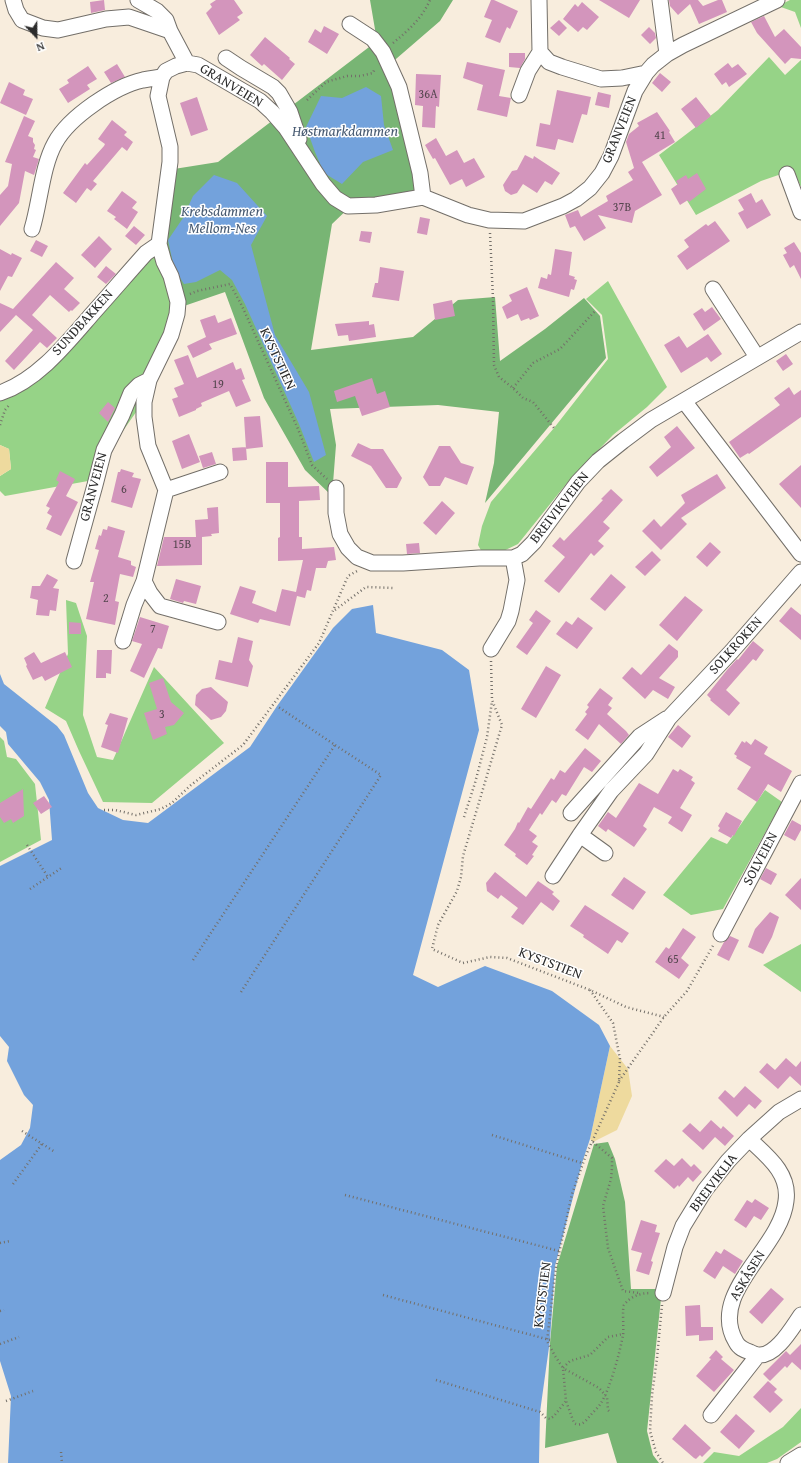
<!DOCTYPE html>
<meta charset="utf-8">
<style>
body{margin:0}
#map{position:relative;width:801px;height:1463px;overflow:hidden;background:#f8eddd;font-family:"Gentium Book Plus",serif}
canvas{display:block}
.north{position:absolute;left:16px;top:16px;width:40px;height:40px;-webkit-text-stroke:3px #fff;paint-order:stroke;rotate:158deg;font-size:11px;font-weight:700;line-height:16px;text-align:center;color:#2b2b2b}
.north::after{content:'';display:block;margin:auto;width:14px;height:18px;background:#2b2b2b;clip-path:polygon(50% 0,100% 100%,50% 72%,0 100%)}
</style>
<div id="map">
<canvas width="801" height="1463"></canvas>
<div class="north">N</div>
</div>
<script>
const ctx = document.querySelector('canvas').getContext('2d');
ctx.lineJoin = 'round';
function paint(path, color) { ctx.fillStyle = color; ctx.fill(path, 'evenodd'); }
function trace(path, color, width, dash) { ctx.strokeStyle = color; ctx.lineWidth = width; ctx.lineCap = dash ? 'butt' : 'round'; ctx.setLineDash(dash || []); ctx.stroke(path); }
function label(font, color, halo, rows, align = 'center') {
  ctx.font = font + ' "Gentium Book Plus",serif'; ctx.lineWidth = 3; ctx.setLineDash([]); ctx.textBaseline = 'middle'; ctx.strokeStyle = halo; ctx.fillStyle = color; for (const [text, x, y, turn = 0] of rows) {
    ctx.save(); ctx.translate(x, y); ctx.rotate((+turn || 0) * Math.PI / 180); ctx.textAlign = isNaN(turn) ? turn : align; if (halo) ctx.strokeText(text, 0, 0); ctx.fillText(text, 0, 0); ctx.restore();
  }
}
paint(new Path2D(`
 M790 0H801V28L795 12 778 6Z
 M769 57 785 75 801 60V187L793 170 761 181 696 215 659 155 718 110Z
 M157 239 184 306 148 395 88 481 5 496 0 491V476L11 469 9 449 0 445V389L21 382Z
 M608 281 667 387 647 407 613 435 571 478 518 544 495 555 483 554 478 545 482 526 491 502 554 428 608 359 602 315 586 299Z
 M66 600 76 603 87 636 83 715 97 757 113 760 154 667 224 743 152 803 103 802 79 751 66 721 45 708 68 654Z
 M0 737 4 741 7 757 16 759 35 784 41 840 0 862Z
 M765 790 782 802 723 909 691 915 663 895 711 837 727 844Z
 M801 944V992L763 965Z
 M801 1408V1442L777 1459 767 1463H703L714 1452 739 1456 783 1427Z`), '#96d387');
paint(new Path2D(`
 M370 0H453L440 21 389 65 429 206H366L354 203 332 224 311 350 413 337 458 300 495 297 500 361 545 329 584 298 600 316 606 358 485 503 494 463 499 412 438 405 330 409 336 445 332 496 305 470 264 398 225 292 184 306 163 241 174 169 218 162 377 41Z
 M608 1142 615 1159 625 1202 631 1289H662L647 1431 653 1455 659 1463H617L608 1433 545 1448 550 1343 557 1266 594 1144Z`), '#78b574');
paint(new Path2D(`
 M0 445 9 449 11 469 0 476Z
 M610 1046 628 1069 632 1096 617 1130 593 1142 590 1139Z`), '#eeda9e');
paint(new Path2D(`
 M366 87 381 96 384 125 393 150 363 162 342 184 324 173 315 152 306 127 321 96 342 98Z
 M214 175 237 183 267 216 251 245 275 335 309 392 326 455 314 462 299 424 245 304 232 280 220 270 196 282 184 284 174 268 168 240 183 218 193 196Z
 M373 605 376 633 442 650 469 670 479 730 413 975 438 987 485 966 552 991 599 1025 610 1046 590 1139 582 1163 555 1266 550 1340 540 1412 539 1463H8L11 1396 0 1361V1160L21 1145 30 1128 33 1105 24 1095 7 1061 9 1047 0 1036V866L52 840 49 800 40 782 8 744 6 732 0 726V674L4 684 57 726 64 735 88 793 98 808 123 820 148 823 250 747 277 706 333 628 352 609Z`), '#73a2dc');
paint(new Path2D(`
 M104 0 105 10 91 13 90 2Z
 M216 0H234L243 13 237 17 240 20 219 35 206 13 212 7 210 4Z
 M491 0H494L518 11 510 29 507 27 500 43 485 37 492 20 484 17Z
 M599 0H640L629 18Z
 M669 0H698L703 6 718 0H722L727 12 699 24 690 4 678 15 670 6Z
 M582 2 599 17 587 30 583 27 578 32 563 19 575 4 578 7Z
 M764 16 775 37 784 29 801 47V59L791 58 785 64 757 33 751 22Z
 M559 20 567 28 559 36 550 28Z
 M324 26 339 34 327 54 308 42 315 29 321 33Z
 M649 27 655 33 656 38 650 44 641 35Z
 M265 37 290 58 289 59 295 64 282 80 264 64 262 66 250 55Z
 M509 53H525V59L520 68 509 67Z
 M467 62 505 70 499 96 511 98 507 117 477 110 483 85 463 78Z
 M728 63 732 68 738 64 747 74 729 87 726 82 722 85 714 74Z
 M117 64 125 77 111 83 104 72Z
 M88 66 97 79 87 85 90 89 68 103 59 89 69 83 67 80Z
 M660 73 671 82 662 92 652 83Z
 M416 74 441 75 439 107 436 106 435 128 422 127 423 106 415 105Z
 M9 82 25 90 23 95 33 99 26 115 0 103Z
 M557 90 591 97 587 115 582 114 573 143 558 139 555 150 536 146 540 123 550 125Z
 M598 92 611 95 609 108 595 105Z
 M197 97 208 130 191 136 180 103Z
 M696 97 711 116 696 128 681 109Z
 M657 112 670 131 669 132 675 142 642 162 662 195 635 211 632 223 598 215 606 228 584 241 575 226 570 228 565 215 578 210 581 217 608 201 606 196 633 180 628 172 634 168 626 142 629 134 639 126 637 123Z
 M24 116 35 121 28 136 33 138V142L35 145 34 149 36 150 33 157 39 159 34 175 25 171 19 203 0 226V195L8 186 12 164 5 162Z
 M112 120 127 132 124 135 133 142 127 151 122 147 93 181 97 184 91 191 87 188 76 203 63 193 85 163 87 165 104 146 105 144 98 139Z
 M436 138 446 156 457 150 464 163 474 158 485 177 466 187 462 179 450 185 435 158 433 159 425 145Z
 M525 155 533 159 534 156 560 173 552 185 545 181 537 193 523 184 517 193 511 195 505 191 503 185 512 171 517 170Z
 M697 173 706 189 689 202 688 200 680 205 671 189 678 184 676 181 686 175 688 179Z
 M122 191 137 202 132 208 138 212 127 229 114 219 116 217 107 211Z
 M751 193 756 203 762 199 771 215 747 229 738 213 744 210 738 200Z
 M420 217 430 219 427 235 417 233Z
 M715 221 730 241 687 270 677 256 689 247 684 240 706 224 708 226Z
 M134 226 145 235 136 245 125 236Z
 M361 231 372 232 370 243 359 241Z
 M99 236 112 249 95 268 81 255Z
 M36 240 48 246 42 257 30 251Z
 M794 242 801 253V279L794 265 790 268 783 255 787 253 784 248Z
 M0 249 11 255 12 253 22 258 12 277 8 276 0 291Z
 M555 249 572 252 569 275 575 277 574 279 577 280 574 290 571 289 569 297 538 288 541 277 547 279 548 274 551 275Z
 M56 262 74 278 64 289 80 303 72 311 71 310 69 312 50 295 32 315 57 338 47 348 40 342 14 370 5 361 33 330 16 315 0 332V303L13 309Z
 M106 266 116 274 106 284 97 277Z
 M380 267 404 271 399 301 372 297 375 283H378Z
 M527 287 539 316 530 320 529 318 521 321 518 314 507 319 502 307 512 301 509 295Z
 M452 300 455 316 435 320 433 304Z
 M712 307 721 319 704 331 693 314 702 308 705 312Z
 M215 315 218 323 231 318 237 334 209 344 212 349 193 358 187 346 206 337 200 320Z
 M369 321V325L374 324 376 337 349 341 348 335 338 336 335 324Z
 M708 334 722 354 711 362 707 357 681 373 664 345 679 336 687 348Z
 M786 354 793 364 783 371 776 361Z
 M188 355 197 378 233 362 236 370 241 368 245 379 242 380 251 401 236 407 229 391 201 403 202 406 196 409V410L179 417 172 399 178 397 174 388 184 384 174 360Z
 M372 378 377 394 385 391 390 407 362 416 355 396 337 402 334 391Z
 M789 387 794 395 801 390V417L749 454 748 453 740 458 729 442 780 405 774 398Z
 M108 402 115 408 108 422 99 413Z
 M260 416 263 447 246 449 244 417Z
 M677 426 695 448 657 477 649 467 671 447 664 437Z
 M189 434 200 462 182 469 172 441Z
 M358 443 371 449H383L402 478 397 488H386L371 466 351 456Z
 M439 446H450L461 463 474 467 467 485 445 477 440 486H429L423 477Z
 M246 447 247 460 233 461 232 448Z
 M212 452 216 464 203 468 199 456Z
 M266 462H288V487L319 486 320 500 299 501V537H302V549L334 547 336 560 328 561 326 568H316L311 591 307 590 305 598 297 596 290 626 260 619 258 623 230 614 240 586 256 591 252 603 276 612 282 589 296 592 303 560 278 561V538L280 537V503H266Z
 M801 465V508L779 484Z
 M121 469 134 473 132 477 141 479 132 508 111 502 118 472H120Z
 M60 471 75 479 66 496 78 502 61 536 46 529 52 516 47 513 50 508 46 506 59 482 56 480Z
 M717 474 726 488 681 518 687 524 661 550 642 531 654 519 661 527 685 503 681 495Z
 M611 489 623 500 603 522 610 528 598 541 604 546 594 556 591 553 559 593 544 581 565 557 552 546 560 537 564 541 603 500 601 499Z
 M442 501 455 513 436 535 423 523Z
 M218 507 219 533 211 534 212 536 202 537V565L157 566 164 537H196L195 520 208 519 207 508Z
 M108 526 125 531 118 557 131 561V565L136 567 133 577 120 574 115 601 119 602 115 625 86 619 94 582H90L99 550 95 549 99 535 101 536 103 529 107 530Z
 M710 542 721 552 707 567 696 557Z
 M419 543 420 553 407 554 406 544Z
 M652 551 661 560 645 576 635 567Z
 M47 574 58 580 53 588 59 589 56 611 50 610 49 616 36 615 38 600 30 598 32 586H40Z
 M611 574 626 587 605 611 590 599Z
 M176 579 201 586 196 604 184 601 183 603 170 599Z
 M685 596 703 610 677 641 659 625Z
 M791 607 801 615V640L779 621Z
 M536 610 551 621 527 655 516 647 533 623 529 620Z
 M140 617 169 626 162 649 158 648 144 678 130 671 142 644 132 641Z
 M578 617 593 628 577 649 556 634 566 621 572 625Z
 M69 622 81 623V634H69Z
 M238 637 253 641 249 660 253 666 248 687 215 679 219 660 232 663Z
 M753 641 764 650 756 661 753 659 726 690 740 703 729 716 710 700 711 699 707 695 727 670 737 659 738 660Z
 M669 644 678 651V657L659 678 675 687 668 699 653 690 645 699 622 678 632 667 641 675Z
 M97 650H112L111 674 106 673V678H96Z
 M34 652 41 663 65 652 72 667 45 681 42 676 33 680 26 666 27 665 24 658Z
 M546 666 561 675 536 718 521 709Z
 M163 678 171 702 184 713 174 725 165 727 167 734 153 740 144 713 157 709 149 683Z
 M211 687 228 702 226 711 221 717 211 720 195 705 196 695 202 689Z
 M600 688 613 698 608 705 612 708 607 714 626 731 629 735 621 744 599 724 588 740 575 730 587 714 585 712 589 707 587 705Z
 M110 713 128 718 118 753 101 747 108 725 105 724Z
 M678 725 691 736 682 748 668 737Z
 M755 739 768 747 764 754 792 771 781 792 768 784 757 802 737 789 751 767 736 758 737 756 734 754 742 741 745 743 746 741 751 745Z
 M585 748 601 761 592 772 584 767 566 796 562 794 556 803 552 800 542 815 540 813 529 830 537 836 532 842 538 846 532 855 534 856 527 865 515 856 516 854 504 845 515 829 518 822 519 823 528 807 531 809 551 778 554 780 560 770 565 773Z
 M673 769 678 772 680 769 693 777 691 780 695 783 680 808 692 815 682 832 668 823 672 817 654 807 643 826 647 829 634 847 608 829 606 832 598 826 608 812 616 818 639 783 658 794Z
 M23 789 24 816 13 823 11 819 4 823 0 817V803Z
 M44 796 52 807 41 814 33 803Z
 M726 812 742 821 734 836 733 835 731 838 718 831 720 828 718 826Z
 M792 820 801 825V830L795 841 784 835Z
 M766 868 777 874 771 885 760 879Z
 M495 872 526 897 538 881 554 892 552 894 560 901 553 911 541 902 523 925 511 917 518 908 501 895 498 899 487 891 486 883Z
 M624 877 646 892 633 910 611 895Z
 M801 878V910L785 895Z
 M585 905 629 933 622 943 617 940 608 954 583 937 584 935 570 926Z
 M770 912 779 917 772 937 763 954 748 947 755 929Z
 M683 928 696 937 681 958 689 965 679 979 655 962 666 947 669 949Z
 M730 936 739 940 729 961 717 955 724 942Z
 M786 1058 796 1067 801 1061V1086L790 1076 778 1089 759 1072 767 1063 775 1070Z
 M745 1086 762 1101 755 1109 749 1104 737 1117 718 1098 725 1090 734 1098Z
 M711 1120 721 1129 723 1126 734 1136 725 1146 715 1137 703 1150 682 1131 690 1123 700 1132Z
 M682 1158 691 1167 694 1164 702 1172 693 1182 688 1177 679 1187 678 1185 674 1189 654 1171 666 1159 674 1166Z
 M755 1199 769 1208 761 1220 754 1216 746 1228 734 1220 747 1200 752 1203Z
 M641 1220 657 1225 655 1232 660 1233 651 1261 653 1262 649 1275 636 1271 642 1253 631 1250Z
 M724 1249 743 1261 735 1274 723 1266 715 1279 703 1271 716 1251 721 1254Z
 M771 1288 784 1299 762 1324 749 1312Z
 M700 1305 701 1327H713V1340L699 1341V1335L686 1336 685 1306Z
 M801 1344V1370L792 1362 787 1368 785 1366 770 1381 763 1374 786 1351 790 1355Z
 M716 1350 723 1357 721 1359 734 1370 714 1392 696 1376 711 1359 709 1358Z
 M768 1381 777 1389 774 1392 783 1400 770 1413 753 1397Z
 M736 1414 755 1431 739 1449 720 1432Z
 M685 1424 711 1448 702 1457 700 1455 696 1459 694 1458 672 1439Z`), '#d395bc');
const minor = new Path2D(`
 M13 0 16 10 22 20 43 28 58 30 106 19 129 17 170 31
 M138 0 157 11 166 20 170 31 187 63
 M539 0 540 52 549 62 562 67 601 79 622 78 646 73
 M660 0 667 54
 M350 24 373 39 383 52 399 87 420 173 423 197
 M226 58 241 68 273 87 279 93 290 112 299 139
 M519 95 528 71 540 52
 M787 174 801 212
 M32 229C40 203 42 166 55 143 69 117 115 86 143 80 149 79 155 78 162 77
 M713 289 757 357
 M0 393C38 380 67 343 93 313 111 293 128 273 146 253L159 244
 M684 401 801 554
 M336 488V513L340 534 348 548 357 557 372 563H403L479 558H513L522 554 534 542 578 482 598 461 623 441 651 420 801 332
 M166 490 220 472
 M74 561 95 485 104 450 122 415 131 393 139 385 149 380
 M144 581 150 593 160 606 218 622
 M123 641 134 605 144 581 166 490 148 446 144 417V402L149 380 171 335 177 314 178 302 171 276 164 262 159 244 170 162V147L158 96 162 77 166 71 176 66 187 63 198 65 260 101 272 112 286 128 323 184 335 198 348 206 376 205 423 197 468 215 489 220 524 221 563 206 576 199 590 188 602 173 611 156 635 91 646 73 653 65 667 54 683 45 777 0
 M491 649 508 621 511 611 517 580 513 558
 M571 813 640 736 666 719
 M580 835 605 853
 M553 876 580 835 611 791 646 754 669 718 732 651 801 572
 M721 934 801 783
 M749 1139C767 1156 790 1173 786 1201 781 1249 707 1293 736 1342 739 1348 744 1350 750 1352 752 1353 756 1355 759 1355 776 1356 792 1328 801 1315
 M663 1293 675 1247 683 1226 705 1190 728 1161 749 1139 779 1112 801 1099
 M711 1415 758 1355
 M788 1463 801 1455`);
trace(minor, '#736f69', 17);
trace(new Path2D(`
 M393 43C409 30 422 18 430 0
 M307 100 326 82 347 76H360L373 73 375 68
 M490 233 493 299 494 365 499 377 513 388 523 398 533 402 554 428
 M190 294 197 291 230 284 242 306 298 429 312 465 327 479
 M513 388 533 363 560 349 596 310
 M0 425 5 410 10 404
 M335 610 366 587 394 588
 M491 661 492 700 502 725 463 856 461 877 457 891 438 925 432 949 463 963 490 957 507 958 590 990 626 1007 664 1017
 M104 810H115L136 815 161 809 172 803 191 785 243 745 319 643 348 576 357 571
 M464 817 475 783 487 737 492 701
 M27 845 48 877
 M30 889 63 867
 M193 960 335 745 277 706
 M590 990 613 1023 620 1059 619 1082 586 1155 572 1194 556 1267 547 1341 555 1356 563 1368 566 1401 574 1423C580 1427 585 1422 589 1417 593 1412 598 1408 601 1403 610 1389 620 1352 623 1335 624 1329 622 1307 624 1305 631 1296 640 1293 651 1293
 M241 992 381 775 335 745
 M619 1081 664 1017 687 991 714 944
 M22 1131 55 1152
 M492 1135 582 1163
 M593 1142 612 1158V1168L611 1179 603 1206 608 1248 623 1291 639 1293
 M13 1184 42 1144
 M345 1195 559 1251
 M0 1243 10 1241
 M383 1295 550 1340
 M662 1305 657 1358 652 1395 650 1431 656 1452 663 1463
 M0 1311 4 1310
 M0 1344 19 1337
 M436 1380 540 1412 546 1418 550 1419 554 1416 566 1401
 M6 1401 33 1391
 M609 1411 608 1410 607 1397 599 1388 563 1368 570 1361 590 1355 608 1337 623 1334
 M61 1452 62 1463`), '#736f69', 2.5, [1, 3]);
trace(minor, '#fff', 15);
label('12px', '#55464f', null, [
 ["36A",428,95],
 ["41",660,136],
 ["37B",622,208],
 ["19",218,385],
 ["6",124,490],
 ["15B",182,545],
 ["2",106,599],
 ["7",153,630],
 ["3",162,715],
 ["65",673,960]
]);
label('14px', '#2b2b2b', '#fff', [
 ["GRANVEIEN",231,86,31],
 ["GRANVEIEN",620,130,-68],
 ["SUNDBAKKEN",83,323,-48],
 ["KYSTSTIEN",277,359,65],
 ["GRANVEIEN",94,487,-75],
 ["BREIVIKVEIEN",560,508,-52],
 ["SOLKROKEN",736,646,-48],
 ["SOLVEIEN",761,859,-62],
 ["KYSTSTIEN",550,964,21],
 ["BREIVIKLIA",714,1183,-53],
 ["ASKÅSEN",748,1276,-59],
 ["KYSTSTIEN",543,1295,-83]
]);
label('italic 15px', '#485b72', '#fff', [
 ["Høstmarkdammen",345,132],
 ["Krebsdammen",222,212],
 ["Mellom-Nes",222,229]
]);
</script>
